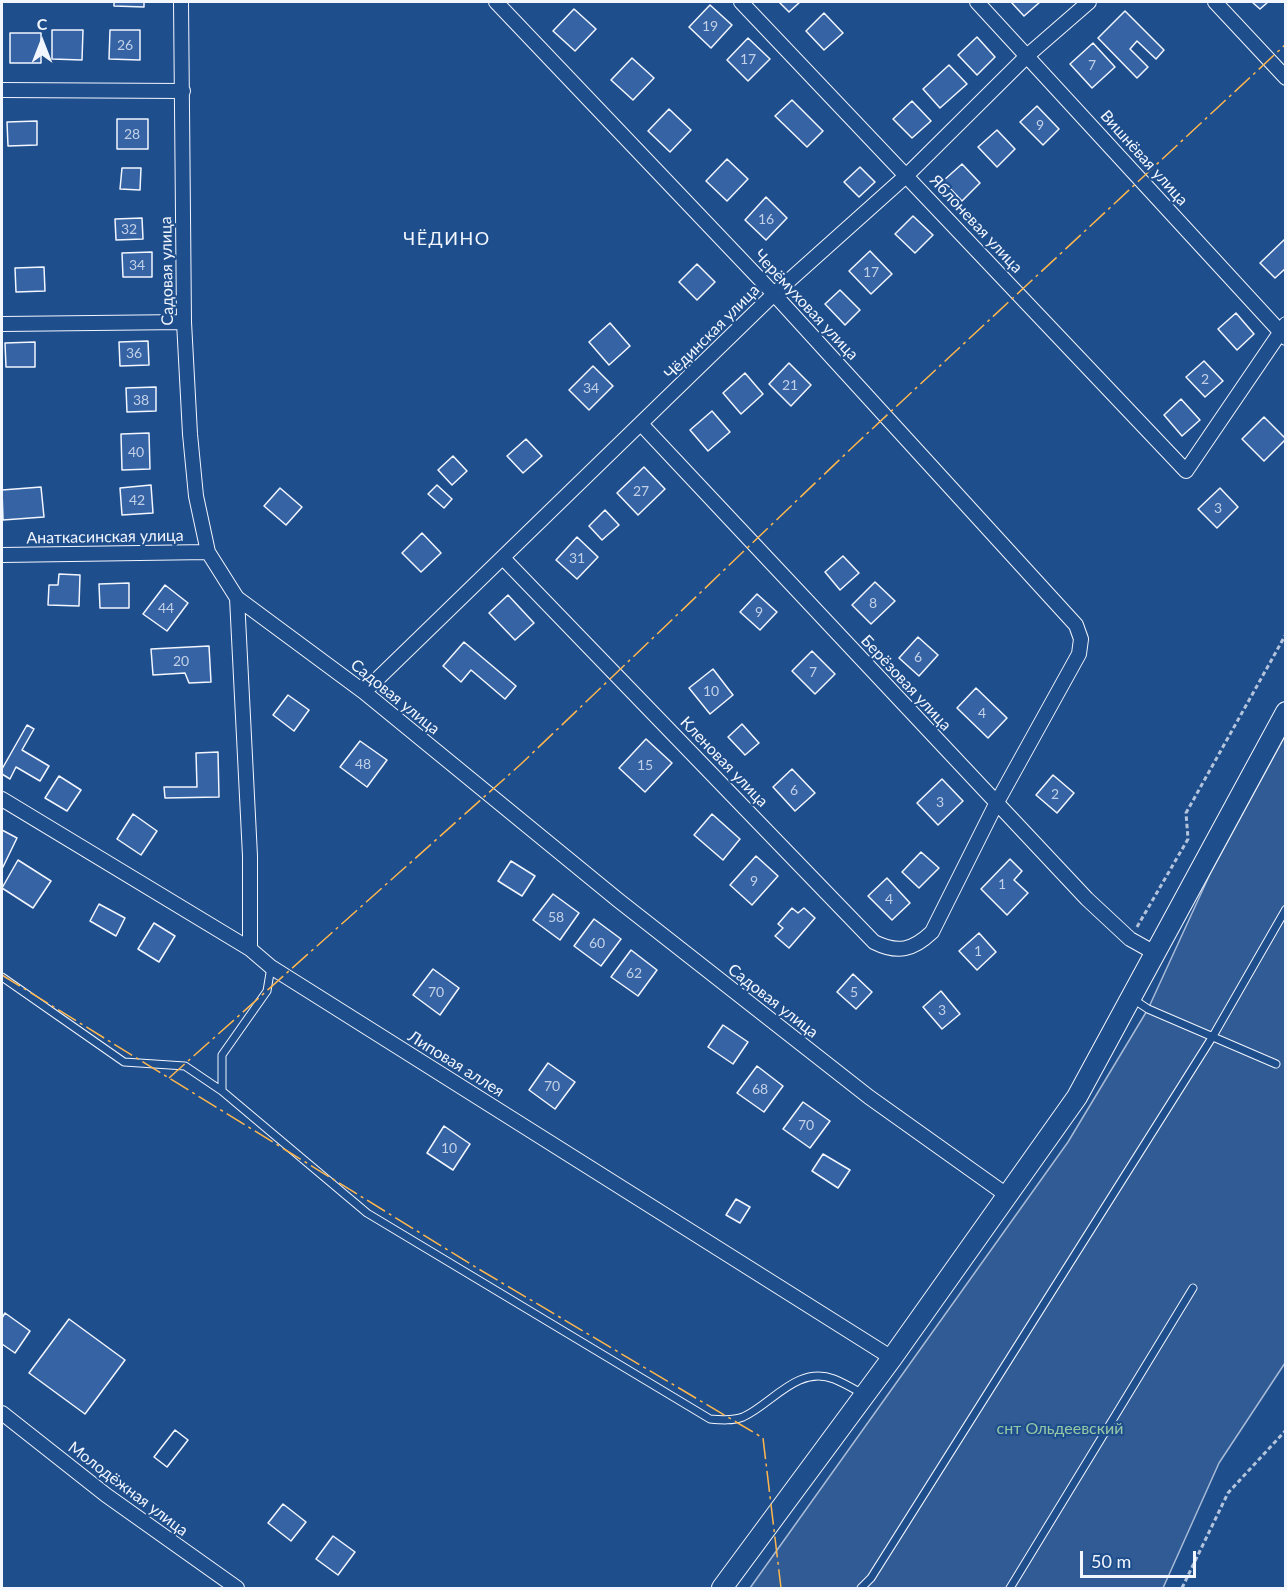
<!DOCTYPE html>
<meta charset="utf-8">
<style>
body{margin:0}
#map{position:relative;width:1287px;height:1590px;overflow:hidden;background:#1f4e8c;font-family:Lato,sans-serif}
canvas{display:block}
.frame{position:absolute;inset:0;border:3px solid #f2f6ff;pointer-events:none}
.north{position:absolute;left:12px;top:12px;width:60px;height:60px;-webkit-text-stroke:4px #1f4e8c;paint-order:stroke;rotate:0deg;font-size:16px;font-weight:700;line-height:24px;text-align:center;color:#f2f6ff}
.north::after{content:'';display:block;margin:auto;width:21px;height:27px;background:#f2f6ff;clip-path:polygon(50% 0,100% 100%,50% 72%,0 100%)}
.scale{position:absolute;left:1080px;top:1551px;width:116px;height:27px;box-sizing:border-box;border:3px solid #f2f6ff;border-top:0;padding-left:8px;font-size:18px;line-height:21px;white-space:nowrap;color:#f2f6ff;-webkit-text-stroke:4px #1f4e8c;paint-order:stroke}
</style>
<div id="map">
<canvas width="1287" height="1590"></canvas>
<div class="frame"></div>
<div class="north">С</div>
<div class="scale">50 m</div>
</div>
<script>
const ctx = document.querySelector('canvas').getContext('2d');
ctx.lineJoin = 'round';
function paint(path, color) { ctx.fillStyle = color; ctx.fill(path, 'evenodd'); }
function trace(path, color, width, dash) { ctx.strokeStyle = color; ctx.lineWidth = width; ctx.lineCap = dash ? 'butt' : 'round'; ctx.setLineDash(dash || []); ctx.stroke(path); }
function label(font, color, halo, rows, align = 'center') {
  ctx.font = font + ' Lato,sans-serif'; ctx.lineWidth = 4.5; ctx.setLineDash([]); ctx.textBaseline = 'middle'; ctx.strokeStyle = halo; ctx.fillStyle = color; for (const [text, x, y, turn = 0] of rows) {
    ctx.save(); ctx.translate(x, y); ctx.rotate((+turn || 0) * Math.PI / 180); ctx.textAlign = isNaN(turn) ? turn : align; if (halo) ctx.strokeText(text, 0, 0); ctx.fillText(text, 0, 0); ctx.restore();
  }
}
const built = new Path2D(`
 M1285 736V1363L1219 1463 1163 1588H750L1068 1142 1148 1009 1210 874Z`);
paint(built, '#305b95');
trace(built, '#a8bbd7', 1.5);
const building = new Path2D(`
 M114 2H144V7L114 6Z
 M779 2H800L789 12Z
 M1011 2H1040L1024 16Z
 M1252 2H1268L1260 9Z
 M710 5 732 25 711 48 689 27Z
 M574 9 596 29 575 51 553 31Z
 M1125 11 1164 50 1156 59 1137 41 1130 49 1148 67 1137 78 1098 38Z
 M824 13 843 33 824 50 806 31Z
 M52 30H83L82 60 52 59Z
 M110 30H140V60L109 59Z
 M10 33H41V63H10Z
 M977 37 995 57 977 75 958 55Z
 M748 38 770 59 748 81 727 60Z
 M1093 43 1115 67 1092 88 1070 64Z
 M632 58 654 78 633 100 611 80Z
 M949 65 967 84 940 108 923 89Z
 M792 100 823 131 807 147 775 116Z
 M912 101 931 121 912 138 893 119Z
 M1037 106 1059 129 1043 145 1020 122Z
 M669 109 691 130 670 152 648 131Z
 M117 119H148V149H117Z
 M37 121V145L8 146 7 122Z
 M997 130 1015 149 997 167 978 147Z
 M727 159 748 179 727 201 706 181Z
 M962 164 980 183 962 201 943 181Z
 M860 167 875 182 859 197 844 182Z
 M122 168H141L140 190 120 189Z
 M766 197 787 218 766 240 745 220Z
 M913 216 933 235 915 253 895 234Z
 M142 218 143 239 116 240 115 219Z
 M1285 239 1286 268 1275 278 1260 263Z
 M870 251 892 274 871 294 849 271Z
 M152 252V277H123L122 253Z
 M697 264 715 282 697 300 679 282Z
 M44 267 45 291 16 292 15 268Z
 M840 290 860 310 845 325 825 304Z
 M1236 313 1254 334 1237 350 1218 329Z
 M610 323 630 346 609 365 589 342Z
 M148 341 149 365 120 366 119 342Z
 M35 342V367H6L5 343Z
 M1204 361 1223 381 1205 397 1186 377Z
 M789 363 811 385 791 406 769 384Z
 M593 366 613 386 589 410 569 390Z
 M745 373 763 394 741 414 723 393Z
 M156 387V411L127 412 126 388Z
 M1181 399 1200 420 1182 436 1164 415Z
 M712 411 730 432 708 451 690 430Z
 M1264 417 1286 439 1264 461 1242 439Z
 M149 433 150 469 122 470 121 434Z
 M526 439 542 456 523 473 507 456Z
 M453 456 467 471 452 485 438 470Z
 M644 467 665 489 638 515 617 493Z
 M151 485 153 513 122 515 120 488Z
 M437 485 452 499 444 508 428 494Z
 M41 487 44 517 3 520 2 490Z
 M280 488 302 507 286 525 264 506Z
 M1220 488 1238 507 1217 528 1198 509Z
 M605 510 619 525 602 540 589 526Z
 M422 533 441 553 421 572 402 553Z
 M577 537 598 557 577 579 556 560Z
 M843 556 859 573 840 590 825 572Z
 M59 574 80 575 79 606 48 605 49 585H58Z
 M875 582 895 601 871 624 852 605Z
 M129 583V608H100L99 584Z
 M165 585 188 603 167 631 143 614Z
 M757 594 777 612 760 630 740 612Z
 M508 595 534 623 515 640 489 613Z
 M918 637 938 655 919 676 899 658Z
 M464 642 516 686 505 699 471 670 461 682 443 666Z
 M209 646 211 682 189 683 185 673 153 675 151 649Z
 M812 651 835 674 815 694 792 671Z
 M713 669 733 695 710 714 689 688Z
 M976 688 1007 718 988 738 957 708Z
 M288 695 309 710 294 731 273 715Z
 M742 724 759 743 745 755 728 737Z
 M27 725 34 729 22 750 49 766 40 781 16 767 10 779 2 774V769Z
 M646 739 672 763 645 792 619 768Z
 M360 741 387 760 367 787 340 767Z
 M218 752 219 797 165 798 164 787H197L196 753Z
 M792 769 815 793 795 811 773 787Z
 M1053 775 1074 793 1057 813 1036 795Z
 M59 776 81 790 67 811 45 798Z
 M942 779 963 801 938 825 917 803Z
 M133 814 157 831 141 855 117 839Z
 M712 814 740 839 723 860 694 835Z
 M2 830 17 838 2 869Z
 M921 852 939 868 919 888 902 872Z
 M756 856 778 876 752 905 730 885Z
 M1010 859 1022 871 1014 880 1028 893 1007 915 981 889Z
 M18 860 51 881 33 908 2 888Z
 M511 861 535 876 522 896 498 881Z
 M887 878 910 903 892 920 868 896Z
 M553 894 579 913 560 940 533 920Z
 M99 904 125 918 116 936 90 921Z
 M792 908 798 913 804 908 815 918 789 948 775 936 783 928 778 924Z
 M594 919 621 939 601 966 574 946Z
 M154 923 175 936 159 962 138 949Z
 M979 933 996 952 977 970 959 951Z
 M631 950 657 970 638 996 611 977Z
 M433 969 459 988 440 1015 413 995Z
 M853 974 872 992 856 1009 837 992Z
 M941 991 960 1014 942 1029 923 1007Z
 M723 1025 748 1042 733 1064 708 1047Z
 M548 1063 575 1082 555 1109 529 1090Z
 M757 1066 783 1086 764 1112 737 1093Z
 M803 1102 830 1121 810 1148 783 1129Z
 M444 1126 470 1144 453 1170 427 1153Z
 M823 1154 850 1170 838 1188 812 1171Z
 M736 1199 750 1207 740 1223 726 1215Z
 M5 1313 30 1331 15 1353 2 1344V1318Z
 M69 1319 125 1360 85 1414 29 1373Z
 M175 1430 188 1440 167 1467 154 1457Z
 M175 1430 188 1440 167 1467 154 1457Z
 M283 1504 306 1522 291 1541 268 1523Z
 M333 1536 355 1552 338 1575 316 1559Z`);
paint(building, '#3563a3');
trace(building, '#f2f6ff', 1.5);
const lane = new Path2D(`
 M271 967 267 991 222 1055V1091L367 1213 710 1419C721 1420 733 1421 743 1417 772 1404 797 1365 834 1379 844 1383 854 1389 863 1394
 M2 977 124 1062 185 1066 222 1091
 M1133 999 1148 1009 1276 1064
 M861 1588 871 1578 1213 1036 1286 909
 M1010 1588 1193 1288`);
const street = new Path2D(`
 M181 2 184 322 190 434 196 496 208 552 237 598 364 692 618 900 869 1097 1008 1196
 M496 2 774 294 1076 625 1081 639 1079 654 996 804 932 932C913 950 898 954 874 942L503 558
 M741 2 1186 471 1286 324
 M977 2 1286 338
 M1215 2 1286 78
 M2 90 183 91
 M2 324 184 322
 M642 425 1087 899 1130 939 1155 953
 M2 555 208 552
 M237 598 250 856V949
 M364 692 774 294 907 175 1028 55 1089 2
 M2 799 250 949 271 967 892 1358
 M2 1413 106 1495 237 1588`);
const secondary = new Path2D(`
 M722 1588 892 1358 1077 1097 1286 712`);
trace(lane, '#f2f6ff', 9);
trace(street, '#f2f6ff', 16);
trace(secondary, '#f2f6ff', 22);
trace(new Path2D(`
 M1137 927 1188 839 1186 813 1286 634
 M1182 1588 1228 1493 1286 1430`), '#b3c4dc', 3, [4.5, 3]);
trace(lane, '#1f4e8c', 7);
trace(street, '#1f4e8c', 14);
trace(secondary, '#1f4e8c', 20);
trace(new Path2D(`
 M2 975 477 1268 763 1438 781 1588
 M169 1078 521 764 857 443 1286 44`), '#ffb74d', 1.5, [21, 4.5, 3, 4.5]);
label('14px', '#c3d1e8', null, [
 ["19",710,26],
 ["26",125,45],
 ["17",748,59],
 ["7",1092,65],
 ["9",1040,125],
 ["28",132,134],
 ["16",766,219],
 ["32",129,229],
 ["34",137,265],
 ["17",871,272],
 ["36",134,353],
 ["2",1205,379],
 ["21",790,385],
 ["34",591,388],
 ["38",141,400],
 ["40",136,452],
 ["27",641,491],
 ["42",137,500],
 ["3",1218,508],
 ["31",577,558],
 ["8",873,603],
 ["44",166,608],
 ["9",759,612],
 ["6",918,657],
 ["20",181,661],
 ["7",813,672],
 ["10",711,691],
 ["4",982,713],
 ["48",363,764],
 ["15",645,765],
 ["6",794,790],
 ["2",1055,794],
 ["3",940,802],
 ["9",754,881],
 ["1",1002,884],
 ["4",889,899],
 ["58",556,917],
 ["60",597,943],
 ["1",978,951],
 ["62",634,973],
 ["70",436,992],
 ["5",854,992],
 ["3",942,1010],
 ["70",552,1086],
 ["68",760,1089],
 ["70",806,1125],
 ["10",449,1148]
]);
label('16px', '#f2f6ff', '#1f4e8c', [
 ["Вишнёвая улица",1144,158,48],
 ["Яблоневая улица",976,224,47],
 ["Садовая улица",167,271,-91],
 ["Черёмуховая улица",806,305,47],
 ["Чёдинская улица",712,332,-45],
 ["Анаткасинская улица",105,537,-1],
 ["Берёзовая улица",906,683,47],
 ["Садовая улица",395,697,39],
 ["Кленовая улица",724,762,46],
 ["Садовая улица",773,1001,38],
 ["Липовая аллея",456,1064,32],
 ["Молодёжная улица",128,1489,37]
]);
label('16px', '#97c8a6', '#1f4e8c', [
 ["снт Ольдеевский",1060,1429]
]);
ctx.letterSpacing = '1.5px';
label('18px', '#f2f6ff', '#1f4e8c', [
 ["ЧЁДИНО",447,239]
]);
ctx.letterSpacing = '0px';
</script>
